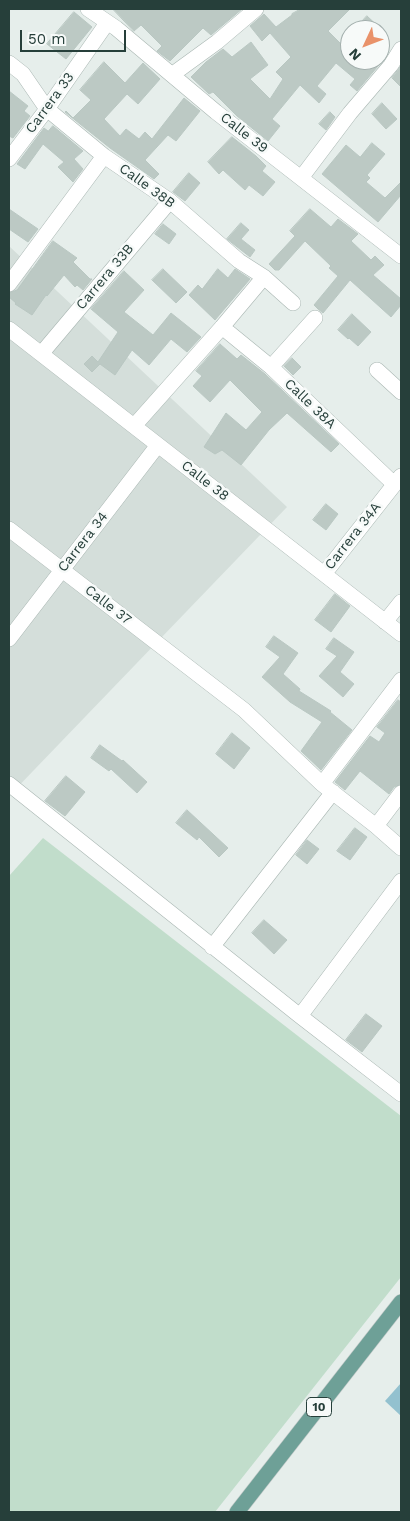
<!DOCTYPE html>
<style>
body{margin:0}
#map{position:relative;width:410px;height:1521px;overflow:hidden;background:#e6eeeb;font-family:"Work Sans",sans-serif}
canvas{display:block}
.frame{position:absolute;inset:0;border:10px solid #263f3a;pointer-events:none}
.north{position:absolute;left:340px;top:20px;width:50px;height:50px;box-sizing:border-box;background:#f7faf9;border:1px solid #a3afad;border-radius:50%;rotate:227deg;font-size:14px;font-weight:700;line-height:20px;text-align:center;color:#263f3a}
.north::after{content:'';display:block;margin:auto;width:18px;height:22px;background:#e9926a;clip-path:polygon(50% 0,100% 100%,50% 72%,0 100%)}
.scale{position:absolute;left:20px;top:30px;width:106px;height:22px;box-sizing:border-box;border:2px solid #263f3a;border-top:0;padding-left:6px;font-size:15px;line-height:18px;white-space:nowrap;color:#263f3a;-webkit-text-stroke:4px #f7faf9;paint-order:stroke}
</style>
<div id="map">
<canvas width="410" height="1521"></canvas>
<div class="frame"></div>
<div class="north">N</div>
<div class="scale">50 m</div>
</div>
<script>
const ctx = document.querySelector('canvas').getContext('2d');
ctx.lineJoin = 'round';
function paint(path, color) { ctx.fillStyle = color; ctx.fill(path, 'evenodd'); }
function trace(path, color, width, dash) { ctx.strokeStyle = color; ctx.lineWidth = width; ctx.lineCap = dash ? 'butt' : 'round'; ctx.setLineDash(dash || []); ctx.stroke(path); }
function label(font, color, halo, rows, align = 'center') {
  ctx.font = font + ' "Work Sans",sans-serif'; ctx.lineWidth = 5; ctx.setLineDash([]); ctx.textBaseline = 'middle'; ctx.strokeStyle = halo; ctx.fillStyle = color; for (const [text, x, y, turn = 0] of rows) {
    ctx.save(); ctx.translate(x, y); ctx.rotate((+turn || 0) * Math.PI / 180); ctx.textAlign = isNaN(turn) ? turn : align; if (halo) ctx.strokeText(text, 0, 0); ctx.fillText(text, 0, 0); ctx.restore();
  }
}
paint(new Path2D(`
 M9 246 287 507 9 796Z`), '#d4deda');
paint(new Path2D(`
 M43 838 401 1116V1277L215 1512H9V876Z`), '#c1ddcb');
paint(new Path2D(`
 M401 1383V1416L385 1401Z`), '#93c1cf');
const building = new Path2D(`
 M113 9H242L211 35 203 28 170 61 157 51 162 46 141 25 134 31Z
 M301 9H350L328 31 350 53V60H371L378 66 357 91 350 85 355 79 336 63 317 86 326 94 319 103 300 85 272 119 280 126 268 141 237 116 213 92 209 94 191 77 206 62 223 49 232 57 251 42 268 65 250 79 270 99 283 79 276 72 291 57 270 33 262 41 250 26 264 14 276 27 292 15V14Z
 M74 12 92 27 66 59 47 44Z
 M367 16 382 30H365L359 25Z
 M104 62 125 83 143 63 160 79 138 104 127 94 104 119 120 136 126 129 139 139 145 132 152 139 184 98 200 111 176 141 168 135 145 160 159 174 154 179 110 148 65 112 66 111 73 118 91 100 80 90Z
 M401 66V87L392 78Z
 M9 91 28 106 24 111 30 116 13 138 9 136Z
 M382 103 397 119 386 129 372 114Z
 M330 112 335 117 326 130 319 124Z
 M53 126 83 151 74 159 83 169 73 182 58 167 64 162 43 144 25 169 17 164 44 128 48 131Z
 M232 137 256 156 266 166 262 171 275 182 263 196 249 185 245 190 223 170 219 174 208 162Z
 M372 143 385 154 367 175 370 178 366 182 385 198 401 182V195L378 222 322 174 346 145 360 157Z
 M189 173 200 183 185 201 173 192Z
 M9 209 38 229 28 242 9 229Z
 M310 209 331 227 338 219 358 234 351 241 371 260 375 256 384 265 373 275 401 299V305L391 317 350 280 323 313 318 309 314 305 338 276 329 268 331 266 305 241 279 270H275L269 264 295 236 290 231Z
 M241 223 249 230 241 239 255 250 250 257 227 239Z
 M163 224 176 234 169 244 155 234Z
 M53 241 77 258 73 262 90 279H92L83 290 77 285 75 287 64 275 47 296 46 295 32 315 15 304 16 303 9 297V293L17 290Z
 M163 269 187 292 176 303 152 280Z
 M218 269 228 278 235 269 250 279 215 320 189 295 198 285 202 289Z
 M124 271 144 290 124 312 153 335 171 313 201 337 187 352 171 339 149 365 132 350 115 375 100 364 92 372 84 364 92 356 98 362 118 332 91 309Z
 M352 314 371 332 358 346 349 338 348 339 338 330Z
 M220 344 237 359 241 355 265 374 339 444 331 452 287 413 269 430 241 465 222 450 215 454 204 447 226 413 246 430 262 412 230 380 210 402 193 386 202 376 196 371Z
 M292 358 301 367 293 375 284 366Z
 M326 504 338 514 326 530 313 520Z
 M335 594 350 606 331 632 315 620Z
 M274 636 298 653 283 674 300 689 299 691 331 711 330 712 352 730 321 770 301 751 322 722 290 702 262 677 280 657 266 647Z
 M334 638 354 652 340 672 354 684 343 697 319 676 337 656 326 649Z
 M398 700 401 702V784L394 787 389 794 360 771 345 790 335 782 370 736 379 742 385 733 377 727Z
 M232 733 250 748 234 769 216 754Z
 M100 745 122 761 123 760 147 782 137 793 111 769 109 771 91 758Z
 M66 776 85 792 65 816 45 801Z
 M187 810 228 848 219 857 199 837 197 840 176 823Z
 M355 828 367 837 350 860 337 851Z
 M307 840 319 849 307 864 296 855Z
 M264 920 287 940 274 954 252 933Z
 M366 1014 382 1026 362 1052 346 1040Z`);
paint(building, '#bcc9c4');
trace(building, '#b9c7c2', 1);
const street = new Path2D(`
 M88 9 116 28 216 112 401 256
 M9 63 23 74 47 109 104 156 170 201 239 261 264 277 293 303
 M173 74 217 42 256 9
 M9 159 47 109 107 23
 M301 178 350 113 391 65 401 49
 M9 284 104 156
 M222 327 271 367 394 484
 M9 329 401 634
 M41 354 170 201
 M271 367 315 318
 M377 370 401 392
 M134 426 222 327 264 277
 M9 529 244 710 322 784 376 826 401 848
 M324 574 401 476
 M385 622 401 602
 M9 639 158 445
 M9 784 300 1016 401 1094
 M322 784 401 680
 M376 826 401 793
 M212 947 333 792
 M300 1016 401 881`);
const primary = new Path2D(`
 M237 1512 401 1302`);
trace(street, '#a9b6b2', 16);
trace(primary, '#c2c9c8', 16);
trace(street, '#fff', 15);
trace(primary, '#6ea097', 15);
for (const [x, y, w] of [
 [319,1407,25]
]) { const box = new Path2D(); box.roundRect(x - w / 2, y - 9.5, w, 19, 4); ctx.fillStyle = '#f7faf9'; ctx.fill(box); trace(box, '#263f3a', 1); }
label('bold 12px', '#263f3a', null, [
 ["10",319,1407]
]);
label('14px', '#263f3a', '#f7faf9', [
 ["Carrera 33",50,103,-54],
 ["Calle 39",244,133,38],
 ["Calle 38B",147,186,36],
 ["Carrera 33B",105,277,-50],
 ["Calle 38A",310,404,44],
 ["Calle 38",205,481,38],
 ["Carrera 34A",353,536,-52],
 ["Carrera 34",83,542,-52],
 ["Calle 37",108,605,38]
]);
</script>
